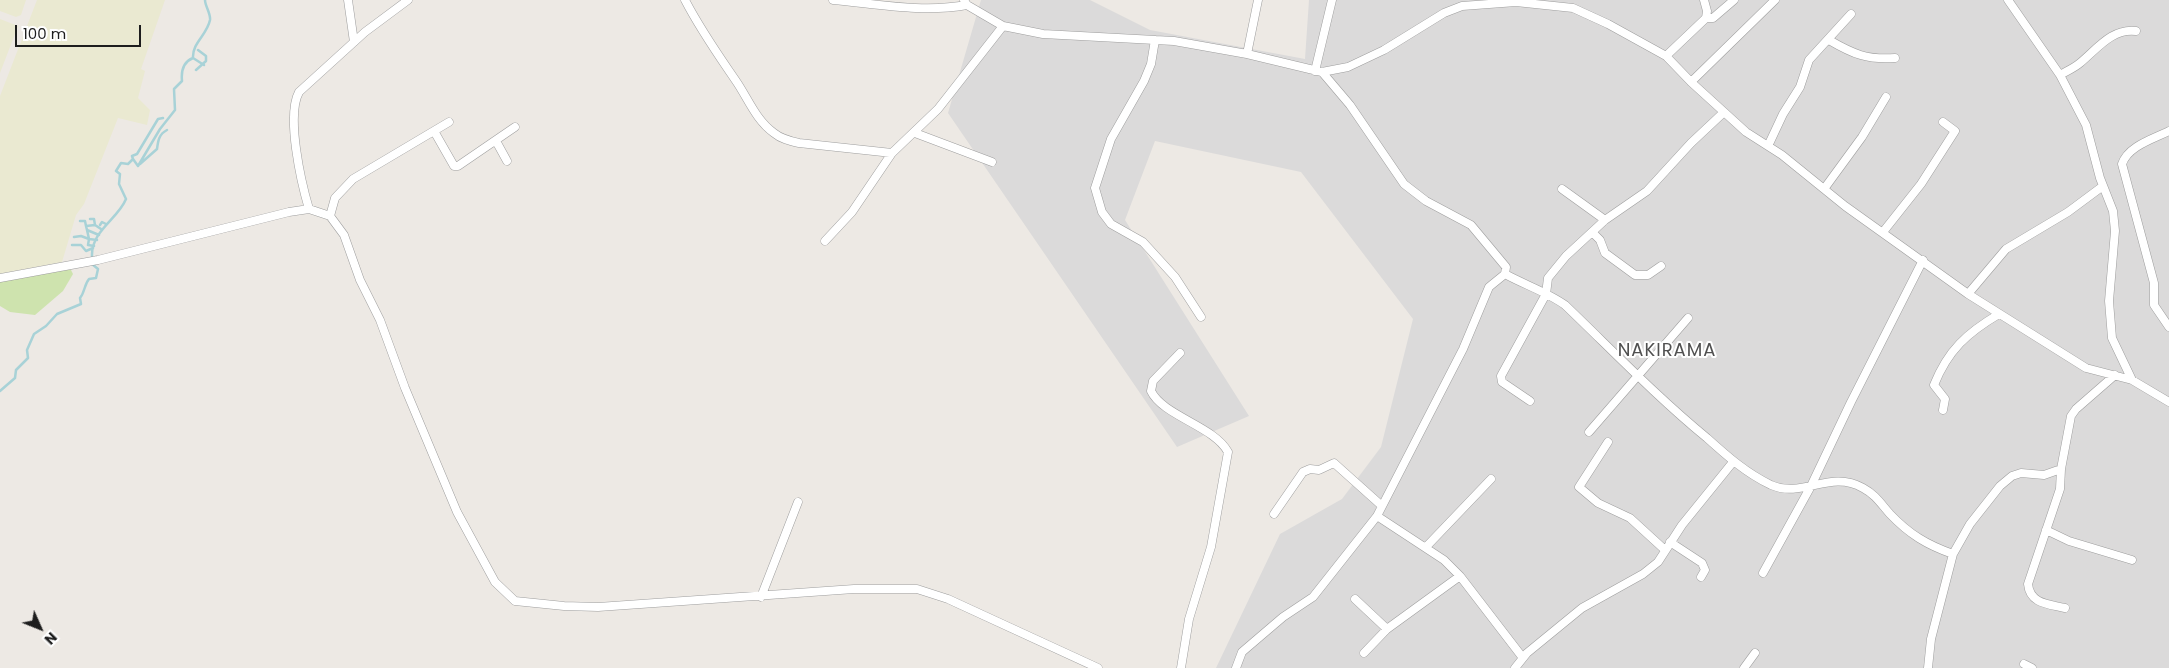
<!DOCTYPE html>
<style>
body{margin:0}
#map{position:relative;width:2169px;height:668px;overflow:hidden;background:#ede9e4;font-family:Poppins,sans-serif}
canvas{display:block}
.north{position:absolute;left:15px;top:603px;width:50px;height:50px;-webkit-text-stroke:4px #fff;paint-order:stroke;rotate:134deg;font-size:14px;font-weight:700;line-height:20px;text-align:center;color:#1d1d1d}
.north::after{content:'';display:block;margin:auto;width:18px;height:22px;background:#1d1d1d;clip-path:polygon(50% 0,100% 100%,50% 72%,0 100%)}
.scale{position:absolute;left:15px;top:25px;width:126px;height:22px;box-sizing:border-box;border:2px solid #1d1d1d;border-top:0;padding-left:6px;font-size:15px;line-height:18px;white-space:nowrap;color:#1d1d1d;-webkit-text-stroke:4px #fff;paint-order:stroke}
</style>
<div id="map">
<canvas width="2169" height="668"></canvas>
<div class="north">N</div>
<div class="scale">100 m</div>
</div>
<script>
const ctx = document.querySelector('canvas').getContext('2d');
ctx.lineJoin = 'round';
function paint(path, color) { ctx.fillStyle = color; ctx.fill(path, 'evenodd'); }
function trace(path, color, width, dash) { ctx.strokeStyle = color; ctx.lineWidth = width; ctx.lineCap = dash ? 'butt' : 'round'; ctx.setLineDash(dash || []); ctx.stroke(path); }
function label(font, color, halo, rows, align = 'center') {
  ctx.font = font + ' Poppins,sans-serif'; ctx.lineWidth = 4; ctx.setLineDash([]); ctx.textBaseline = 'middle'; ctx.strokeStyle = halo; ctx.fillStyle = color; for (const [text, x, y, turn = 0] of rows) {
    ctx.save(); ctx.translate(x, y); ctx.rotate((+turn || 0) * Math.PI / 180); ctx.textAlign = isNaN(turn) ? turn : align; if (halo) ctx.strokeText(text, 0, 0); ctx.fillText(text, 0, 0); ctx.restore();
  }
}
paint(new Path2D(`
 M981 0H1090L1150 30 1305 59 1309 0H2169V668H1216L1280 534 1342 499 1381 447 1413 319 1301 172 1155 141 1125 220 1249 416 1177 447 948 113Z`), '#dbdada');
paint(new Path2D(`
 M0 0H26L21 15 16 17 0 11Z
 M37 0H165L141 69 145 71 138 98 150 110 147 125 118 118 84 204 76 215 62 262 0 274V96Z
 M0 19 18 26 0 73Z`), '#eae9d1');
paint(new Path2D(`
 M70 268 73 274 63 291 35 315 10 312 0 306V281Z`), '#cee3ae');
trace(new Path2D(`
 M193 58 204 65
 M196 70 206 61V56L198 50
 M133 159 132 156 137 154 158 119 163 118
 M140 164 157 149C158 141 159 134 167 130
 M90 219H94L95 225
 M80 221H85L86 226 95 225 101 229
 M100 225 102 222 106 224
 M86 226 87 230 99 235
 M87 230 89 239 97 240
 M74 237 81 236 89 239 88 245 94 246
 M72 245H81L86 251 93 248
 M92 256C91 231 118 219 126 199L119 184 120 174 116 171 121 163 128 164 133 159 138 166 160 129 175 110 174 89 182 81C181 71 183 62 193 58 192 43 207 35 210 20 211 14 205 6 205 0
 M0 391 15 378 16 370 28 358 27 350 34 334 46 326 57 314 81 304 80 298C85 292 84 285 89 279L96 278 98 269 92 264`), '#a8d2d7', 2.5);
const minor = new Path2D(`
 M348 0 354 42
 M408 0 365 32 299 92C286 116 301 182 309 209L330 216 344 235 360 280 380 320 405 388 457 512 495 582 515 601 564 606 598 607 854 589H917L948 599 1098 668
 M685 0C701 31 719 56 738 84 749 101 757 121 774 133 781 139 790 141 799 143L892 153
 M833 0C878 4 922 13 967 5
 M964 0 967 5 1003 26 1043 34 1174 41 1247 54 1322 72 1348 67 1384 50 1444 13 1462 6 1516 2 1573 8 1608 24 1666 56 1691 82 1746 132 1782 155 1845 206 1968 294 2086 368 2132 380 2169 402
 M2008 0 2060 75 2086 125 2100 178 2113 211 2115 231 2109 301 2112 338 2132 380
 M1706 18H1713L1734 0
 M1155 40 1151 64 1144 81 1111 139 1095 188 1102 212 1111 224 1143 242 1175 277 1201 317
 M1829 40C1853 54 1867 60 1895 58
 M1247 54 1258 0
 M1666 56 1706 18 1707 11 1704 0
 M1315 71 1332 0
 M1322 72 1350 105 1404 184 1426 201 1471 225 1506 267 1505 274C1525 285 1547 292 1565 305 1612 350 1657 397 1707 438 1727 456 1746 473 1771 485 1803 499 1830 469 1863 488 1876 495 1881 504 1890 514 1909 534 1927 545 1953 554
 M2060 75C2067 71 2074 68 2080 63 2097 49 2112 28 2136 31
 M1691 82 1775 0
 M434 131 454 166H458L515 127
 M2169 131C2153 139 2128 146 2122 164L2154 283V305L2169 327
 M915 133 992 162
 M496 141 507 161
 M1768 146 1783 114 1800 87 1809 60 1851 14
 M1562 189 1605 220
 M1824 189 1862 137 1886 97
 M330 216 335 198 353 179 449 122
 M1592 232 1600 240 1605 253 1635 275H1648L1661 266
 M1883 232 1921 184 1955 131 1943 122
 M825 241 852 212 892 153 938 109 1003 26
 M0 278 98 260 289 212 309 209
 M1968 294 2006 249 2068 212 2103 186
 M1180 353 1153 381 1151 391C1163 416 1214 426 1228 452L1211 547 1189 619 1181 668
 M1530 401 1502 382 1501 376 1546 294 1548 278 1566 256 1605 220 1647 191 1691 143 1723 113
 M1943 410 1945 399 1934 385C1948 350 1967 333 1999 314
 M1589 432 1688 318
 M1608 442 1579 487 1598 503 1630 518 1665 550
 M2061 469 2060 489 2028 584C2030 604 2048 604 2065 608
 M1274 514 1303 472 1310 469 1319 470 1334 463 1382 506
 M1377 516 1444 560 1460 576 1523 658
 M2046 530 2069 541 2132 560
 M1670 542 1702 563 1705 570 1701 577
 M1426 547 1491 479
 M1763 573 1811 486 1851 402 1923 260
 M761 597 798 502
 M1355 599 1387 629
 M1364 653 1387 629 1460 576
 M2024 664 2032 668
 M1236 668 1242 652 1283 617 1313 597 1377 516 1463 349 1489 287 1505 274
 M1515 668 1527 653 1582 608 1643 574 1658 562 1682 525 1733 462
 M1744 668 1755 653
 M1928 668 1931 639 1953 554 1970 524 2000 486 2012 476 2021 473 2044 475 2061 469 2071 416 2076 409 2115 375`);
trace(minor, '#9e9e9e', 9);
trace(minor, '#fff', 8);
ctx.letterSpacing = '1px';
label('18px', '#505050', '#fff', [
 ["NAKIRAMA",1667,351]
]);
ctx.letterSpacing = '0px';
</script>
